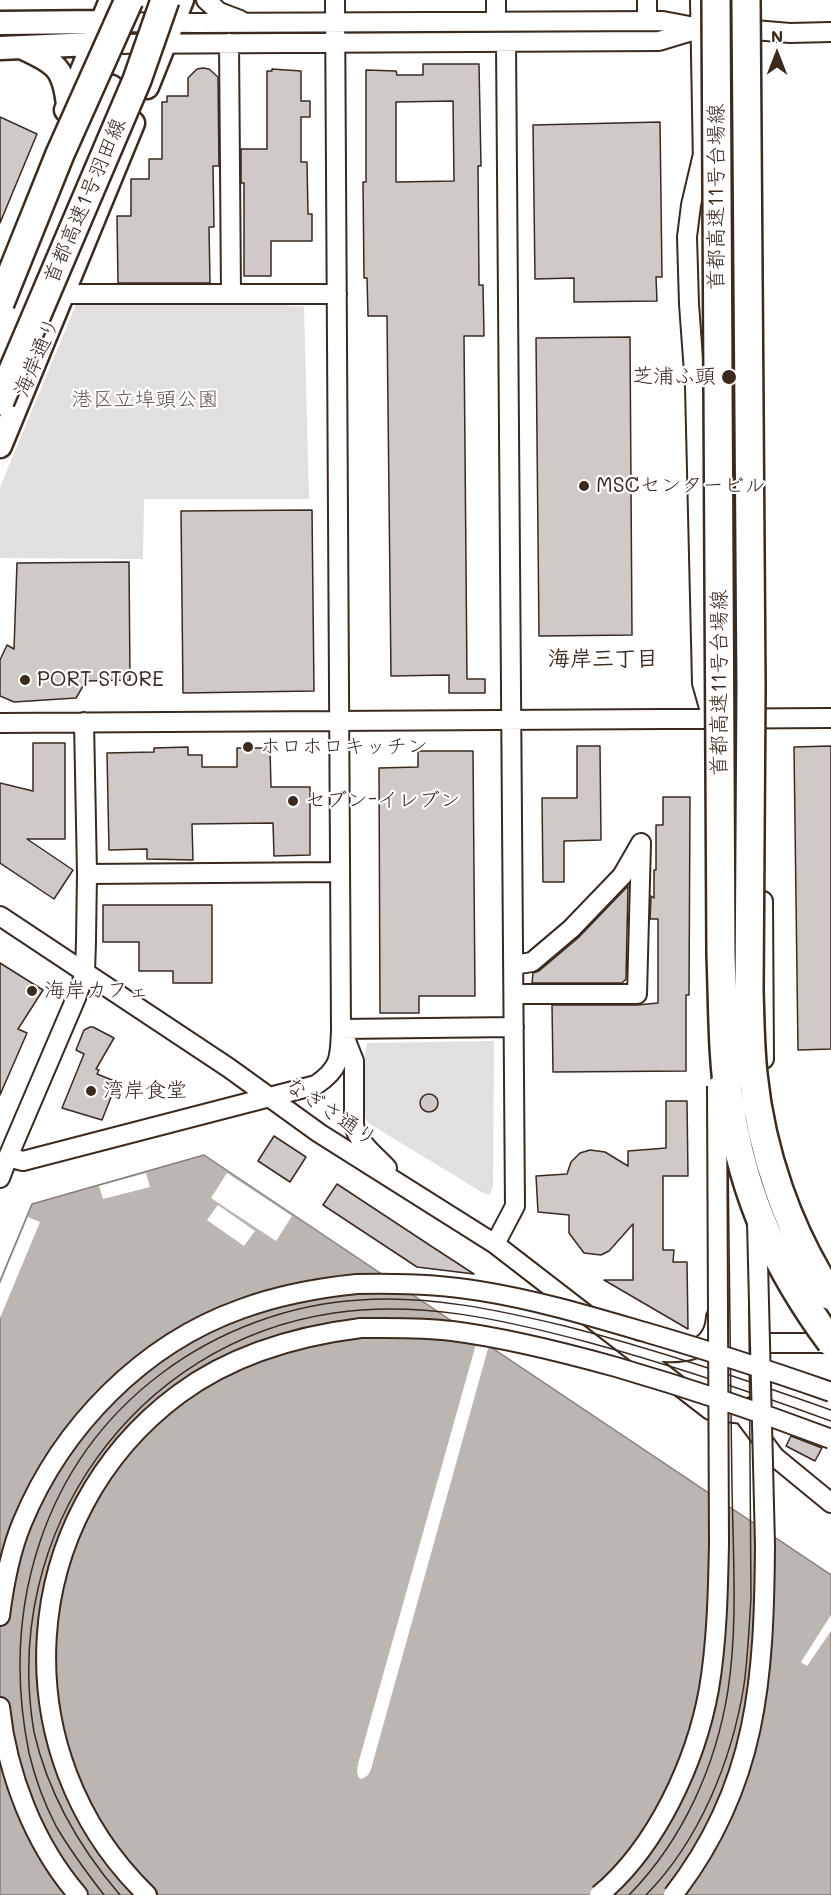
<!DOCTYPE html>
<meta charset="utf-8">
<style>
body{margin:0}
#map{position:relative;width:831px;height:1895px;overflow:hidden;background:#fff;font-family:Mali,sans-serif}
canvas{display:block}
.north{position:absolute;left:747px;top:24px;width:60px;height:60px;-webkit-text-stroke:4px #fff;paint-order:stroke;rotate:0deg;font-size:16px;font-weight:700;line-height:24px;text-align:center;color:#3b2a1e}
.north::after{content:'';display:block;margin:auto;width:21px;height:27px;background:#3b2a1e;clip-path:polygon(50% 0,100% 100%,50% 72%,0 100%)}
</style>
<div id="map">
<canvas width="831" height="1895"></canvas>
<div class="north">N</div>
</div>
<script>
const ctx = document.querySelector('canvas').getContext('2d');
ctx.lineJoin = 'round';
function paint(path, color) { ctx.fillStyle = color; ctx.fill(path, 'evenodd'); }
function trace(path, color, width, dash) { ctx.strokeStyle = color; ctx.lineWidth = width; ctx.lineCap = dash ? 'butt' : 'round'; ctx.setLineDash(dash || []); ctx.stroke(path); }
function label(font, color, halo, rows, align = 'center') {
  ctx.font = font + ' Mali,"Klee One",sans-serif'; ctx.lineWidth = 4.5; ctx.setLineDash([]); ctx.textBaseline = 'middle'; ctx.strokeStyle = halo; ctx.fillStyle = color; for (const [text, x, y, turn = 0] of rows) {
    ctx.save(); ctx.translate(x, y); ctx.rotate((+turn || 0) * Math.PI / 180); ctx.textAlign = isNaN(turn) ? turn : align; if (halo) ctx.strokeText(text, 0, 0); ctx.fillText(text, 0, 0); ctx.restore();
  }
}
paint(new Path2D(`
 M78 300H245L291 306H304L309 499H144L143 559 0 558V487Z
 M494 1041 493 1186 490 1195 485 1194 368 1123C358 1110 364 1059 367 1043Z`), '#e2e0de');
const water = new Path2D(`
 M204 1155 831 1575V1895H0V1281L32 1204Z`);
paint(water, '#bcb6b3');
trace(water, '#887e77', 1.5);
paint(new Path2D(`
 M146 1173 150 1187 103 1199 99 1186Z
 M227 1173 292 1216 276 1241 211 1198Z
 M218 1205 255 1231 244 1246 207 1220Z
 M28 1217 40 1222 0 1318V1284Z
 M478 1337 489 1345 371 1769 368 1775 362 1779 359 1778 357 1772 358 1764Z
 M831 1615V1631L807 1666 801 1662Z`), '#fff');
const building = new Path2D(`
 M423 64H479L481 166H478L479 285H483L484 336H464L467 679H485V693H449V675L391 676 387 316H368L367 278H364L363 182H366V70L396 71 397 75H423ZM453 101 454 181 396 182V102Z
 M203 68 209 69 218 77 219 166H213L214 227H209L210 283H118L117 216H131V179H149V159H162V102H167V96H188V78L197 69Z
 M272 69 301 71V101H310V117H301V162H307L308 214H312V241H271V276H244V183H241V149H267V71H272Z
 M0 117 37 134 0 223Z
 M660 122 662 277H656L657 301 574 302V278L535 279 533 125Z
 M630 337 632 635 539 636 536 338Z
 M312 510 314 691 183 693 181 511Z
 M129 562 130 680 86 681 76 698 14 702 0 696V660L7 645 14 649 17 563Z
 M33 743H65V839H27L73 870 54 899 0 863V783L33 791Z
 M577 746H600L601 840 564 841V882H543L542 798H577Z
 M831 746V1049L798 1050 794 747Z
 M188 747V755H202V767H237V748H270L271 787H310V855L274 856 273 823 192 824 193 860 147 859V849L109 850 107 753 154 752V748Z
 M418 751H473L475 996H419V1013H380L379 768 418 767Z
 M663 797H690L689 995H686V1071L553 1072 552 1005H637L658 1003V919H650L651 896 654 898V870H656V825H663Z
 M628 886 626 979 622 983H532L533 973 539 971 578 938Z
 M103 905H212V983H173V971H139V942H103Z
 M0 963 43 990 18 1029 27 1033 0 1095Z
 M90 1027H93L114 1038 96 1069 99 1070 97 1074 117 1082 102 1120 62 1108 84 1054 76 1050 84 1030Z
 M420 1103a9 9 0 1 1 18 0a9 9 0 1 1-18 0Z
 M666 1101H687L688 1176H663V1250H674L673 1262H687L688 1329 604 1280H633V1224L609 1251 601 1255 584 1253 569 1233V1215L538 1212 536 1176 567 1174 571 1162 580 1153 590 1150 605 1152 628 1166V1151L666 1148Z
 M274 1136 306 1157 290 1182 258 1161Z
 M337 1184 431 1246 474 1274 417 1267 323 1205Z
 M791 1436 822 1448 815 1461 786 1446Z`);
paint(building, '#cfcac7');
trace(building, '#3b2a1e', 1.5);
const minor = new Path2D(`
 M206 0 219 12 240 20
 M496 0V21
 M700 0 703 165
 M647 21V0
 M110 22 196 23 663 21 700 28 742 29 790 33 831 32
 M229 43 231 293
 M101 44 659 41 699 29
 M703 154 691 205 687 237 689 304 695 386 702 683 713 722
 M64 294H337
 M0 723 831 718
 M87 874 339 872
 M763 901 764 1059
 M0 916 229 1068 319 1133 495 1244 710 1410 743 1414 751 1407
 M513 965 532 962 571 929 622 876 641 843 637 994H514
 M341 1029 514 1027
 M343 1033 354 1061V1125C358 1143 375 1155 387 1168
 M8 1157 76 998 85 973 86 941 87 874 84 722
 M0 1178 8 1157 23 1161 316 1085C341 1068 340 1057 341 1029L335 0
 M495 1244 515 1206 506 42
 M767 1343H831
 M634 1350C665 1352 713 1362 716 1317
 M743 1414 775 1457 831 1503
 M0 1616C4 1584 10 1552 22 1523 62 1426 143 1344 241 1309 279 1295 317 1288 357 1284
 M0 1707C7 1774 34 1844 78 1895
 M147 1895C1 1753 15 1516 179 1394 233 1354 296 1336 361 1328`);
const major = new Path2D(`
 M0 23 102 22
 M0 48 93 44
 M23 48C56 63 64 68 68 105
 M147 87 182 0
 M66 110 111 0
 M0 446 133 123`);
const highway = new Path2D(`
 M0 347 110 89`);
trace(minor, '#3b2a1e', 22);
trace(major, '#3b2a1e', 27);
trace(highway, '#3b2a1e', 32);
trace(minor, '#fff', 18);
trace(major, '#fff', 22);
trace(highway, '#fff', 27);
trace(new Path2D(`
 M104 1895C87 1873 70 1850 56 1826 44 1803 35 1778 29 1753 0 1609 42 1463 162 1373 218 1331 289 1304 360 1300 429 1295 498 1310 565 1326 655 1349 743 1379 831 1410
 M120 1895C79 1847 48 1794 34 1732 0 1532 135 1342 334 1313 419 1300 505 1320 587 1342 669 1364 751 1392 831 1421
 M629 1895C683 1840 716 1766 728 1690 738 1626 733 1553 732 1487 730 1378 729 1269 728 1159 725 773 724 386 716 0
 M646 1895C700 1840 732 1760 744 1685 748 1656 749 1627 751 1598L748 1183 730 0`), '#3b2a1e', 1.5);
const minorBridge = new Path2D(`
 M357 1284C398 1283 439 1284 480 1291 537 1300 593 1317 648 1333 710 1351 771 1371 831 1392
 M361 1328C391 1328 421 1327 452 1331 507 1338 562 1352 616 1367 688 1388 760 1412 831 1439
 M599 1895C657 1847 696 1761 709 1689 717 1641 718 1592 719 1543L717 1086
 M673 1895C758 1786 764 1678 765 1545L757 1222`);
const highwayBridge = new Path2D(`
 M716 0 721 955C723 1005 722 1056 730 1106 744 1197 777 1269 831 1342
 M746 0 751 686 749 991C750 1019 750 1046 753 1074 761 1152 788 1230 831 1296
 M0 303 60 154 129 0
 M0 401 137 80 165 0`);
trace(minorBridge, '#3b2a1e', 22, []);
trace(highwayBridge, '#3b2a1e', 32, []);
trace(minorBridge, '#fff', 18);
trace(highwayBridge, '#fff', 27);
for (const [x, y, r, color] of [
 [729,377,8,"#3b2a1e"],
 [584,486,6,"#3b2a1e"],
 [25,680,6,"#3b2a1e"],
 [248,747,6,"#3b2a1e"],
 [293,801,6,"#3b2a1e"],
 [32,991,6,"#3b2a1e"],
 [91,1091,6,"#3b2a1e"]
]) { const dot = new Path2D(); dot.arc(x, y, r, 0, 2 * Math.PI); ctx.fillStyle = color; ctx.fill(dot); trace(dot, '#fff', 2); }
label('21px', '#3b2a1e', '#fff', [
 ["首都高速11号台場線",717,197,-90],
 ["首都高速1号羽田線",85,201,-67],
 ["海岸通り",37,357,-67],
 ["首都高速11号台場線",720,683,-90],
 ["なぎさ通り",331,1112,34]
]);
label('21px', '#3b2a1e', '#fff', [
 ["芝浦ふ頭",716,377,"right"],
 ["MSCセンタービル",596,486],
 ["PORT STORE",37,680],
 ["ホロホロキッチン",260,747],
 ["セブン-イレブン",305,801],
 ["海岸カフェ",44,991],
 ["湾岸食堂",103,1091]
], 'left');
label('21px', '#65584e', '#fff', [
 ["港区立埠頭公園",145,400]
]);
label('bold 22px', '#3b2a1e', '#fff', [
 ["海岸三丁目",603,659]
]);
</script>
